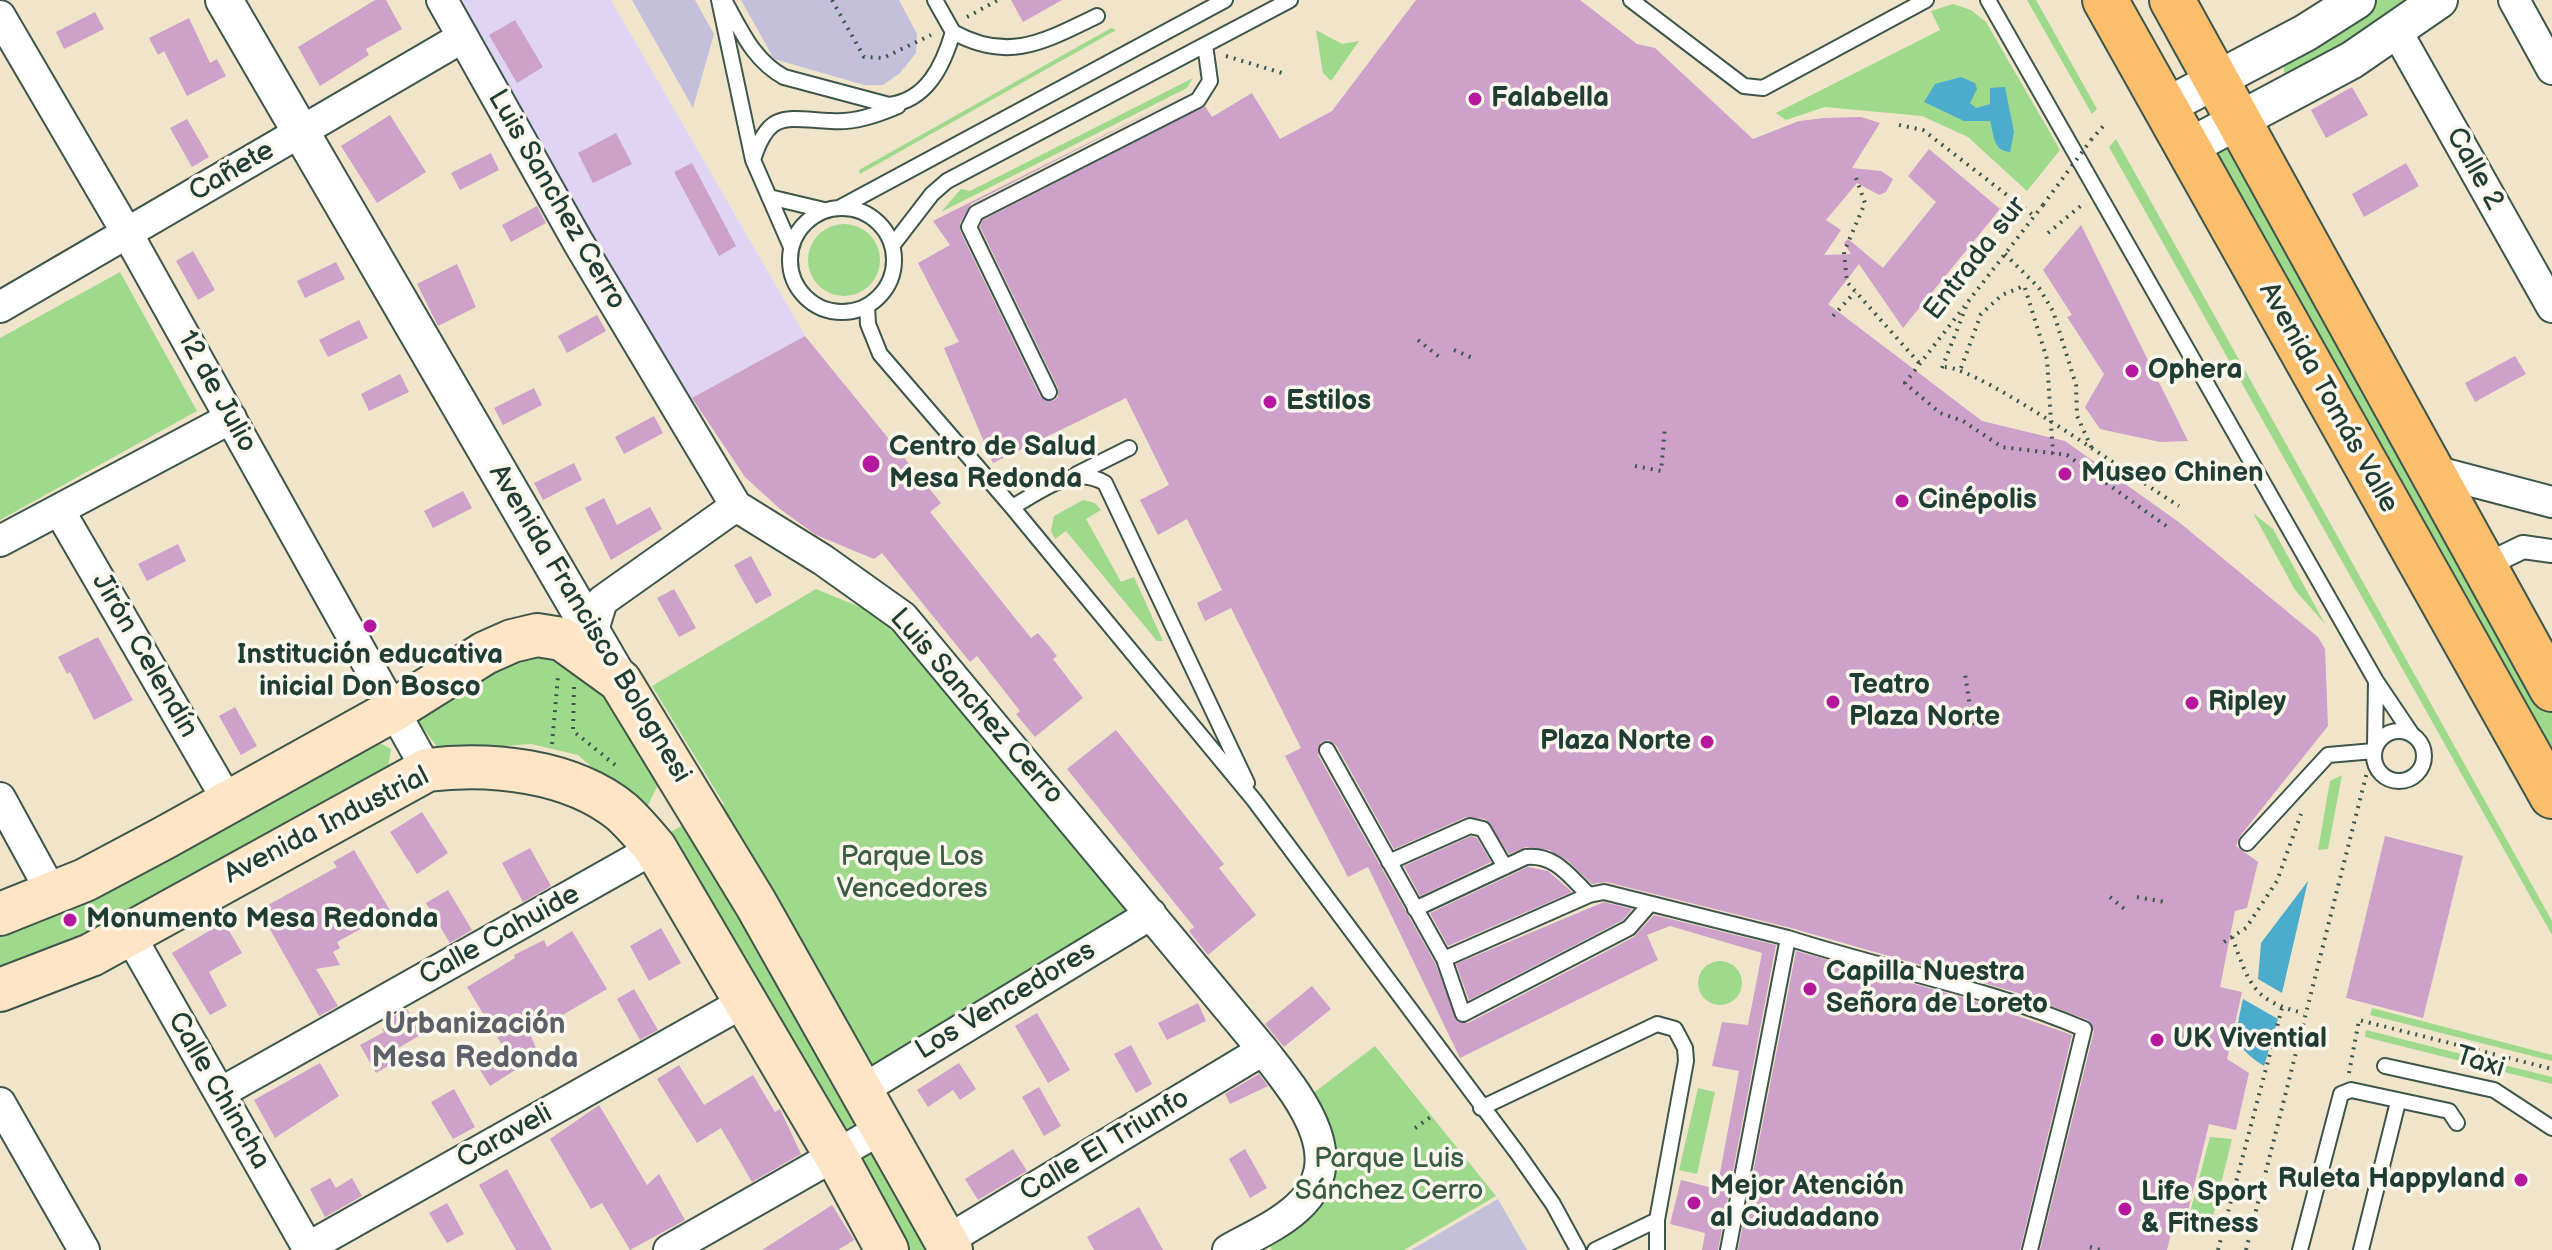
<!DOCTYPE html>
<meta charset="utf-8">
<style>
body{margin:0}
canvas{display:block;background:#f0e5ca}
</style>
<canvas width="2552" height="1250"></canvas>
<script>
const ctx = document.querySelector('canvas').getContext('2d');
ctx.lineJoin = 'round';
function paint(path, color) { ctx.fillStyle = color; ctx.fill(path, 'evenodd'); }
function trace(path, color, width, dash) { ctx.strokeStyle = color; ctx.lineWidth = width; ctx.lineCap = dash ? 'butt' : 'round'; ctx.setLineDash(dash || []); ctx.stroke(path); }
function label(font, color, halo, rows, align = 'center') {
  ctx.font = font + ' "Balsamiq Sans",sans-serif'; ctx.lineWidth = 7; ctx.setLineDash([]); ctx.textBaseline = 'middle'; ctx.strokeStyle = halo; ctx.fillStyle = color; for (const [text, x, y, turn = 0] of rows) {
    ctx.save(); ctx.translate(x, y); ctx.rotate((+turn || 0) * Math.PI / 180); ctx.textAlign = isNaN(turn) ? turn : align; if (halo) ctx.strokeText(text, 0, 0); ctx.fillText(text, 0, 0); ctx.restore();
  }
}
paint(new Path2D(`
 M456 0H611L805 336 687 401Z`), '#e0d4f4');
paint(new Path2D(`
 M632 0H695L714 34 693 108Z
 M741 0H899L917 34 916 53 900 73 883 85H864L774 59Z
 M1498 1199 1527 1250H1411Z`), '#c4c0db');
paint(new Path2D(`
 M2027 0H2036L2097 109 2092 114Z
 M2378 0H2417L2291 76 2284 72 2283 64Z
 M1953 4 1971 10 1986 22 2060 150 2027 191 1968 137 1922 116 1825 107 1786 120 1776 113 1940 30 1931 11Z
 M1111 28 1116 30 860 174 859 170Z
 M1316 30 1342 44 1359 41 1331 81 1323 73Z
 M1193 78 1187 88 941 212 961 189 970 191Z
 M2233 138 2552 708V756L2210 150Z
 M2116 139 2552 921V935L2109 147Z
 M808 260a36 36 0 1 1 72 0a36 36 0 1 1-72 0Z
 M120 272 197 411 0 520V338Z
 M1083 500 1095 503 1101 510 1086 519 1121 582 1134 577 1163 641H1157L1066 531 1055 539 1051 531 1054 516Z
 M2253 513 2273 529 2325 624 2295 590Z
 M816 589 872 612 906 643 1130 914 860 1073 713 813 724 804 652 686Z
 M537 654 602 684 645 754 658 785 648 805H635L578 755 531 744 440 751 411 712 474 673Z
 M380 743 391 749 388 768 50 951 0 972V929L60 905Z
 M2342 775 2328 849 2318 850 2330 781Z
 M691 820 932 1250H900L661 838Z
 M1698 983a22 22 0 1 1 44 0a22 22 0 1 1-44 0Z
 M2372 1008 2552 1055V1061L2370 1015Z
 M2366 1030 2552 1077V1084L2365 1037Z
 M1375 1046 1496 1196 1404 1250H1272L1262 1231 1310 1192 1303 1101Z
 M1698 1088 1715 1092 1697 1174 1679 1170Z
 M2210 1137 2232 1139 2210 1228 2188 1220Z`), '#9fd98c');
paint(new Path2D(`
 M1961 77 1975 83 1977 89 1970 103 1976 108 1990 104V88L2005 87 2014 132 2010 152C1992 151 1994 133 1990 121H1964L1924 102 1935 84Z
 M2308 881 2282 993 2258 979 2261 943Z
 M2243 999 2278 1019 2264 1066C2231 1045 2235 1035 2243 999Z`), '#4daccc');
paint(new Path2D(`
 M375 0H386L402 29 366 49 369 55 320 86 298 47Z
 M1011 0H1062L1023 22Z
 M1416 0H1580L1637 44 1655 48 1753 139 1799 121 1824 118 1861 117 1880 123 1852 168 1881 171 1893 179 1886 192 1879 195 1857 183 1826 220 1841 230 1824 255 1851 254 1844 243 1848 239 1883 268 1936 202 1908 176 1929 149 2000 209 1903 328 1859 264 1828 304 1982 421 2065 441 2180 523 2318 637 2325 649 2328 726 2240 836 2236 846 2258 862 2247 908 2235 911 2220 987 2242 992 2227 1059 2249 1073 2236 1130 2209 1124 2188 1211 2177 1209 2167 1250H2040L2094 1031 2088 1020 2015 992 1791 928 1606 882 1592 884 1567 860 1549 850 1526 847 1509 854 1485 819 1466 817 1394 849 1336 745 1328 740 1321 742 1318 755 1435 963 1458 1022 1468 1023 1634 937 1654 915 1776 945 1718 1250H1702L1705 1233 1670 1224 1681 1180 1717 1189 1739 1071 1712 1066 1722 1022 1748 1025 1762 953 1670 926 1647 935 1658 960 1460 1058 1368 867 1348 877 1285 756 1301 748 1231 608 1205 621 1197 603 1222 590 1187 519 1158 535 1140 500 1169 485 1126 398 993 463 944 348 959 342 918 263 950 245 933 221 1192 91 971 204 960 223V231L1040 396 1053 401 1058 397V388L980 227 983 220 1205 106 1212 117 1252 93 1280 139 1332 111Z
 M95 12 104 29 64 49 56 32Z
 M189 18 210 63 217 59 226 76 187 96 164 51 158 55 149 38Z
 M515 20 543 67 517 83 489 35Z
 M2352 87 2368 115 2326 138 2311 110Z
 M390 115 426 172 377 203 341 146Z
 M187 119 209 157 192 167 170 128Z
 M616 133 632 164 593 183 578 153Z
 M491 153 499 170 460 190 451 173Z
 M692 163 736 246 719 256 674 172Z
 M2406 163 2419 186 2364 217 2352 194Z
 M537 206 546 223 511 242 502 225Z
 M2081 225 2188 441 2160 442 2100 429 2085 407 2104 374 2067 317 2072 315 2043 270Z
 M193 251 215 290 198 300 176 261Z
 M336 262 345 279 305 298 297 281Z
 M457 264 476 307 438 326 417 284Z
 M597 315 606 331 567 353 558 336Z
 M359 320 368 338 328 357 319 340Z
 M805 336 941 503 930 512 1031 638 1038 633 1057 656 1053 659 1083 698 1035 737 1016 714 1020 711 977 656 970 662 882 553 874 559 816 535 780 509 745 477 692 398Z
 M2515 356 2526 374 2475 402 2465 383Z
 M400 374 409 392 369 411 361 394Z
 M534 388 542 405 503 425 494 408Z
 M654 416 663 433 624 454 615 437Z
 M574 463 582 480 543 500 534 483Z
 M463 491 472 508 433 528 424 511Z
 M604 498 617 525 650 507 662 529 611 560 585 508Z
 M178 544 186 561 147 581 138 564Z
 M751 556 772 595 756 604 734 565Z
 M674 589 696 628 679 637 657 598Z
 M98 637 133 700 94 720 70 672 67 674 58 657Z
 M235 707 257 746 241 755 219 716Z
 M1116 730 1224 864 1219 868 1256 915 1208 955 1189 931 1194 927 1067 769Z
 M422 812 448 853 417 874 390 832Z
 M1471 836 1477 838 1491 862 1420 896 1404 866Z
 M2385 836 2463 856 2423 1018 2346 998Z
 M530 848 551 886 523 902 502 863Z
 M354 850 391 912 337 942 340 948 333 952 340 965 316 969 338 1006 319 1016 259 910 337 867 333 862Z
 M1528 867 1548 871 1572 892 1448 946 1430 913Z
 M448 890 472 930 450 943 426 903Z
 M1604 902 1632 909 1623 920 1469 1000 1456 964Z
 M224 922 242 953 209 972 227 1006 210 1015 172 953Z
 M661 928 681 963 649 981 630 946Z
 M572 931 607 989 530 1034 539 1055 490 1086 478 1067 505 1050 467 987 515 958 514 955 544 940 547 947Z
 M1796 951 1972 1000 2072 1035 2020 1250H1738Z
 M1312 986 1331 1009 1284 1047 1265 1024Z
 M634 989 658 1030 640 1040 617 999Z
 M1198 1003 1206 1021 1167 1040 1158 1023Z
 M407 1009 422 1034 390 1053 395 1062 376 1073 360 1045 384 1032 382 1029 390 1024 388 1019Z
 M1037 1013 1070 1070 1048 1083 1015 1026Z
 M1131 1045 1152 1084 1136 1093 1114 1054Z
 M320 1063 339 1096 275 1138 254 1100Z
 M959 1063 976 1089 960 1100 953 1090 928 1107 917 1090Z
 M679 1065 704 1105 753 1075 775 1112 780 1109 801 1154 752 1182 721 1128 697 1143 657 1079Z
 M1259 1074 1268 1086 1230 1104 1225 1094Z
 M1039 1087 1061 1126 1044 1136 1022 1097Z
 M454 1089 475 1127 453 1139 431 1102Z
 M599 1105 647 1185 659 1174 685 1220 630 1250 602 1203 591 1209 550 1139Z
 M1013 1149 1027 1171 978 1200 965 1179Z
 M1245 1149 1267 1188 1250 1198 1229 1159Z
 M507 1169 552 1250H516L479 1185Z
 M330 1178 336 1188 352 1178 362 1196 325 1217 310 1189Z
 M447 1203 464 1234 447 1243 429 1213Z
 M832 1205 854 1240 838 1250H762Z
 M1139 1207 1163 1250H1094L1087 1237Z`), '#cda1c9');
const service = new Path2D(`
 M719 0 753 160 791 247
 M724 0C741 30 753 60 784 77L889 105C927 100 943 66 953 32L935 0
 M1631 0 1744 86 1763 88 1926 0
 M1988 0 2376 681 2411 733
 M953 32C1009 63 1045 41 1097 16
 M753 160C769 109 787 119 831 121 854 123 877 115 898 106
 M769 197 824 210
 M841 207 1225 0
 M790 260a52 52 0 1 1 104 0a52 52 0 1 1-104 0Z
 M892 246 932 194 947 181 1290 0
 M867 306 868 324 880 354 1012 507 1254 800 1518 1154 1553 1204 1578 1250
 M1049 392 969 227 976 213 1198 100 1210 81 1205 45
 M1077 474 1129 448
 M1012 507C1042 491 1072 464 1105 483L1247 783
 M2374 756a25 25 0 1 1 50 0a25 25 0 1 1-50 0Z
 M2375 745 2376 681
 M1327 750 1444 959 1463 1014 1629 928 1650 904
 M2247 843 2328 755 2374 751
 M1389 862 1470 826 1483 829 1505 867
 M1415 909 1526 857C1555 854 1569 876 1589 895
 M1444 959 1589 895 1604 892 1788 938
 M2385 1066 2494 1090 2552 1128
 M1481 1108 1657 1024 1675 1029 1685 1048 1686 1061 1657 1220V1250
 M1595 1250 1657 1220
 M1728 1250 1788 938C1887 970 1989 988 2084 1029L2030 1250
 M2300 1250 2341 1094 2351 1090 2449 1111 2457 1123
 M2361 1250 2398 1102`);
const pedestrian = new Path2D(`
 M2484 566 2523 547 2552 551`);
const minor = new Path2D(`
 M442 0 578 242 736 506 823 560 903 617 1263 1050C1296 1093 1353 1158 1297 1208 1277 1226 1251 1237 1228 1250
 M2514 0 2552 69
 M0 16 127 233 427 770
 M2397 32 2552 307
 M0 307 463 37
 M2430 470 2552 502
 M59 510 229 803
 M0 541 231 418
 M592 633 602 601 736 506
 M0 798 52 893
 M128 932 309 1250
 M862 1090 1151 914
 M220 1093 655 848
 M0 1103 84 1250
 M946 1241 1263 1050
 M307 1248 744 1002
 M669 1250 883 1128`);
const tertiary = new Path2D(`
 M224 0 618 677
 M2165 107 2305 33 2357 0
 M2187 148 2352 60 2439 0`);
const secondary = new Path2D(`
 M0 914 85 880 164 838 394 710 485 653 512 641 537 635 562 639 620 681 756 904 951 1250
 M0 990 91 955 427 770C489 762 571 770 622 812 634 823 645 836 655 848L836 1156 887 1250`);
const primary = new Path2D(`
 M2105 0 2552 796
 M2172 0 2552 689`);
trace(service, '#3e564a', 18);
trace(pedestrian, '#3e564a', 26);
trace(minor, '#3e564a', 34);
trace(tertiary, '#3e564a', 40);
trace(secondary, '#3e564a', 46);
trace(primary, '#3e564a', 48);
trace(new Path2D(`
 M832 0 864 57 883 58 931 35
 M967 17 998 0
 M1226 56 1282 73
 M1899 125 1923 130 2034 216
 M2091 140 2106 123
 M1856 178 1865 203 1844 252 1847 282 1920 364
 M2043 205 1905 383 1940 413 1963 421 2002 447 2067 455 2169 528
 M2048 233 2083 204
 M2005 254 2039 288 2053 311 2076 385 2077 416 2093 451
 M2025 288 2047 359 2053 454
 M1833 316 1855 292
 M1418 340 1443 360
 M1454 350 1475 359
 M1945 367C1983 369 2135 479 2179 506
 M1942 368 1966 307
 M1961 368 1981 314 2002 295 2026 285
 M1635 466 1661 471 1665 427
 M574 687 573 731 619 768
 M1928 712 1973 726 1965 674
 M552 744 558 677
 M2110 897 2127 911
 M2137 897 2165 902
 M2232 937C2249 983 2253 1002 2304 1013
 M2224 942 2246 928 2277 881 2301 814
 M2349 1073 2359 1020 2552 1069
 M1415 1128 1432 1116
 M2090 1247 2101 1250
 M2218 1250 2282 1008
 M2246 1250 2367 772`), '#3e564a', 4, [2, 6]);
trace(service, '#fff', 14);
trace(pedestrian, '#fff', 22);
trace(minor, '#fff', 30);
trace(tertiary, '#fff', 36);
trace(secondary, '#fde5c5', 42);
trace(primary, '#fabe6d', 44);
trace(new Path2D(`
 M2043 205 2091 140`), '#3e564a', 4, [2, 6]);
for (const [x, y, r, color] of [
 [1475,99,8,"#b5179e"],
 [2132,371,8,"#b5179e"],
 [1270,402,8,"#b5179e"],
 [871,464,10,"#b5179e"],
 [2065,474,8,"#b5179e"],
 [1902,501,8,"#b5179e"],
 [370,626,8,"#b5179e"],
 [1833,702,8,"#b5179e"],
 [2192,703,8,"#b5179e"],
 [1707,742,8,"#b5179e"],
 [70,920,8,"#b5179e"],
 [1810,989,8,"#b5179e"],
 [2157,1040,8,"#b5179e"],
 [2521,1180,8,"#b5179e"],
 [1694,1203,8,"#b5179e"],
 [2125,1209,8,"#b5179e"]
]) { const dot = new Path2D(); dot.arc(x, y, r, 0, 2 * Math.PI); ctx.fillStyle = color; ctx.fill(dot); trace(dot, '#fbf7ec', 3); }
label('bold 28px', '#1f3d34', '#fbf7ec', [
 ["Falabella",1491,99],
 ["Ophera",2148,371],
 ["Estilos",1286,402],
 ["Centro de Salud",889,448],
 ["Mesa Redonda",889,480],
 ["Museo Chinen",2081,474],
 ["Cinépolis",1918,501],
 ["Institución educativa",370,656,"center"],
 ["inicial Don Bosco",370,688,"center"],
 ["Teatro",1849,686],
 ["Plaza Norte",1849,718],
 ["Ripley",2208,703],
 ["Plaza Norte",1691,742,"right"],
 ["Monumento Mesa Redonda",86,920],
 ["Capilla Nuestra",1826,973],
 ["Señora de Loreto",1826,1005],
 ["UK Vivential",2173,1040],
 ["Ruleta Happyland",2505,1180,"right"],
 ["Mejor Atención",1710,1187],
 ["al Ciudadano",1710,1219],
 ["Life Sport",2141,1193],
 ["& Fitness",2141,1225]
], 'left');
label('28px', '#1f3d34', '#fbf7ec', [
 ["Calle 2",2474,169,61],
 ["Cañete",232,172,-30],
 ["Luis Sanchez Cerro",556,200,60],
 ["Entrada sur",1976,259,-52],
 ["12 de Julio",216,392,61],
 ["Avenida Tomás Valle",2328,398,61],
 ["Avenida Francisco Bolognesi",589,624,59],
 ["Jirón Celendín",144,656,60],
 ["Luis Sanchez Cerro",976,707,49],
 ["Avenida Industrial",327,826,-27],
 ["Calle Cahuide",500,936,-29],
 ["Los Vencedores",1006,1001,-31],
 ["Taxi",2480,1063,17],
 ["Calle Chincha",218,1091,60],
 ["Caraveli",505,1137,-29],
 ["Calle El Triunfo",1105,1146,-31]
]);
label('28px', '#395c46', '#fbf7ec', [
 ["Parque Los",912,858],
 ["Vencedores",912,890],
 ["Parque Luis",1389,1160],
 ["Sánchez Cerro",1389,1192]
]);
label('bold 30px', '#5c6068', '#fbf7ec', [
 ["Urbanización",475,1025],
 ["Mesa Redonda",475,1059]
]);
</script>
